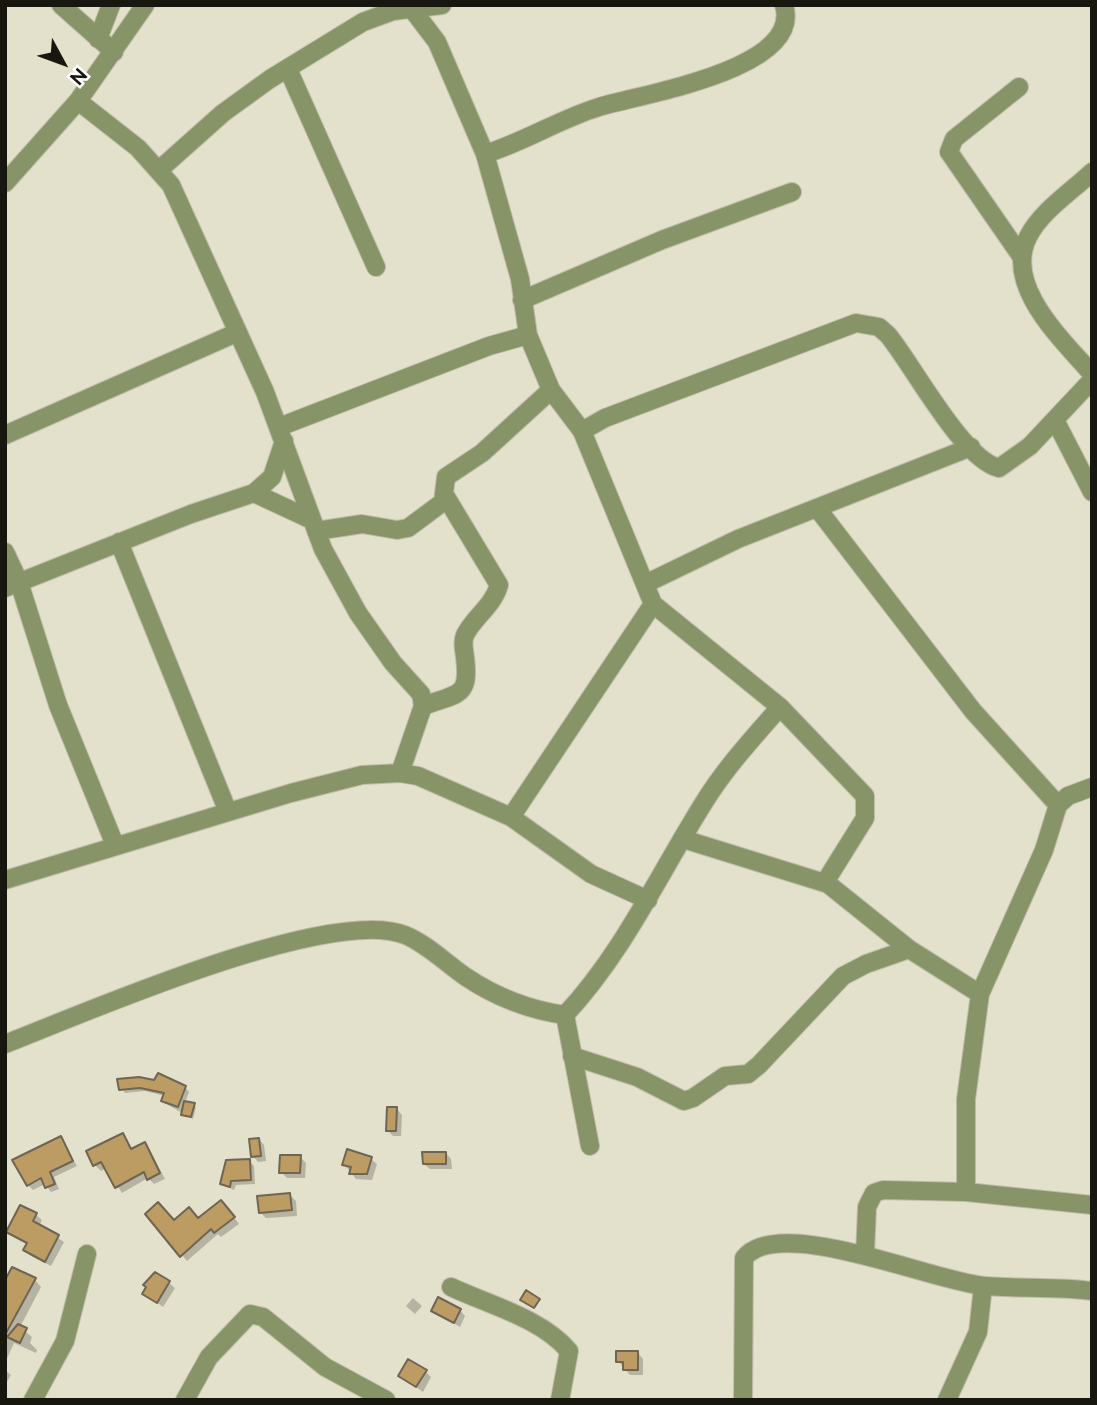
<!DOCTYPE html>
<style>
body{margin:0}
#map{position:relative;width:1097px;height:1405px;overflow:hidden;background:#e3e0cb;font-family:Raleway,sans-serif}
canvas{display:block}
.frame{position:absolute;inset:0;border:7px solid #18170f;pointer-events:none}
.north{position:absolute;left:28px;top:28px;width:70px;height:70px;-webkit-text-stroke:5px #fff;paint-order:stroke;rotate:131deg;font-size:19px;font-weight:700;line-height:28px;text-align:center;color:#18170f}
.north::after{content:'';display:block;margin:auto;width:24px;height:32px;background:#18170f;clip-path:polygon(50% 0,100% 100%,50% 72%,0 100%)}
</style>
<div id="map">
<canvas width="1097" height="1405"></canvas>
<div class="frame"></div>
<div class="north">N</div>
</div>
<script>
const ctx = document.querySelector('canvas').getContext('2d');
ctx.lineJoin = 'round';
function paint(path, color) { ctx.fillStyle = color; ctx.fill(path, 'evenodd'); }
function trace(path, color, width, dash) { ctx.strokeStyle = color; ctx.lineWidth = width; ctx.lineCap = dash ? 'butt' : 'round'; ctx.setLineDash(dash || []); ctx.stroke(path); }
paint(new Path2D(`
 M119 1081 185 1087 189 1092 185 1103 196 1107 193 1119 168 1105 163 1101 165 1096 145 1091 125 1093Z
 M397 1109 402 1115 401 1136H393L387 1130Z
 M123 1135 133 1150 144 1144 150 1150 165 1179 154 1184 148 1178 122 1193 106 1168 101 1171 95 1165 88 1152Z
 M60 1138 77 1166 54 1177 59 1189 51 1192 45 1184 33 1190 28 1185Z
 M259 1139 264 1145 266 1161 258 1162 253 1156Z
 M446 1153 451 1159 452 1169H430L424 1164Z
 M300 1157 306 1163 305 1178H287L281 1172Z
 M371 1159 377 1164 372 1180 356 1179 344 1164Z
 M249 1161 254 1166 255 1184 236 1185 234 1190 222 1184Z
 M290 1195 296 1201 297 1216 266 1218 260 1212Z
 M227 1208 239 1224 221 1237 218 1234 187 1261 148 1214 174 1222 198 1220Z
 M36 1215 42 1220 39 1226 64 1242 51 1266 31 1256 25 1250 28 1245 9 1232Z
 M149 1278 169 1283 175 1288 163 1307 144 1293Z
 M35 1280 41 1287 20 1327 32 1337 30 1343 37 1350 36 1353 14 1343 5 1363V1284Z
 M413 1298 422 1306 415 1314 406 1306Z
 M460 1310 465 1316 460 1327 433 1311Z
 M638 1353 643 1359V1375H630L618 1361Z
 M5 1370 11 1375 5 1385Z
 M426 1372 431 1377 423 1392 400 1376Z`), '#0003');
const building = new Path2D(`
 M158 1073 186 1086 178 1107 161 1101 164 1093 140 1088 119 1090 117 1079 139 1077 154 1080Z
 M184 1101 195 1103 191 1117 181 1115Z
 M387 1107H397L396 1131H386Z
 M123 1133 131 1149 145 1142 160 1173 147 1180 144 1172 115 1188 101 1162 93 1166 86 1151Z
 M61 1136 73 1161 50 1172 55 1184 45 1188 41 1178 27 1186 12 1160Z
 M259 1138 261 1156 251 1157 249 1139Z
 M347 1149 372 1157 367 1174H349L351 1167 342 1165Z
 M422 1152H446V1164H423Z
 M280 1155H301L300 1173H279Z
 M250 1159 251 1180 231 1181 230 1187 220 1184 226 1160Z
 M290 1193 292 1210 259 1213 257 1196Z
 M221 1200 235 1217 214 1233 211 1229 180 1257 145 1214 158 1202 174 1220 189 1207 198 1218Z
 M20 1205 37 1213 33 1221 59 1235 45 1262 23 1250 27 1243 6 1232Z
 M12 1267 36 1278 5 1335V1280Z
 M155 1272 170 1281 157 1303 142 1294 146 1287 143 1285Z
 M526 1290 540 1299 534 1308 520 1300Z
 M438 1297 461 1309 454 1323 431 1311Z
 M18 1324 27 1328 20 1343 7 1337Z
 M616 1351H638V1370H623V1362H616Z
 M408 1359 427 1370 416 1387 398 1376Z`);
paint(building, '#bd9c63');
trace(building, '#6f6554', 2);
const minor = new Path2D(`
 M61 5 114 52
 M412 9 437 42 485 154 520 279 528 335 551 390 582 431 605 418 856 323 879 327 888 335C913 365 962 459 999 468L1030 446 1092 380
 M98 39 111 5
 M288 69 376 267
 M1019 87 954 139 949 152 1021 256
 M78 101 138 148 171 185 265 392 323 549 358 613 393 663 421 694 423 706 400 773
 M485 154C524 142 560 119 599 107 640 94 804 70 784 5
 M159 170 223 113 270 79 363 22 393 11 442 5
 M1092 172C1071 192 1041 211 1028 237 1003 286 1063 340 1092 374
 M5 183 78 101 145 5
 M522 300 662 240 792 192
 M1055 420 1092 492
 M279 427 489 346 528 335
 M582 431 653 604 780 707 865 796V818L827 879 828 884 909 949 980 994
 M5 435 236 333
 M254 493 312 520
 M817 508 973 711 1058 805
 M316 531 362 524 397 530 408 528 443 502 446 477 482 453 551 390
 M119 542 228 812
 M5 552 19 582 58 705 115 845
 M645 584 738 539 971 447
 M5 588 191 514 254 493 272 477 284 441
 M423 706C458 693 470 698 465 657 464 650 462 642 465 635 474 617 493 606 499 585L446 497
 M511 817 653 604
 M683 839 828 884
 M5 880 291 793 362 775 400 773 418 776 511 817 591 874 648 900
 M5 1044C85 1013 330 905 405 935 427 944 447 964 466 977 496 997 529 1010 565 1015
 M572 1056 637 1077 684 1101 693 1098 725 1076 748 1074 759 1065 843 976 866 964 909 949
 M590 1146 565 1015C623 953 658 876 703 804 725 768 753 738 780 707
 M966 1192V1099L980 994 1044 850 1058 805 1068 796 1092 787
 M865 1255 867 1207 874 1193 883 1190 966 1192 1092 1205
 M451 1287C489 1305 541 1318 569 1351L560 1400
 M33 1400 65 1341 87 1254
 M185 1400 209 1357 250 1314 263 1317 325 1367 386 1400
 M743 1400 744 1258C779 1214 934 1282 985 1286 1021 1289 1056 1286 1092 1291
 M947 1400 978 1332 983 1286`);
trace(minor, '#bebca9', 20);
trace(minor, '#879467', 18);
</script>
